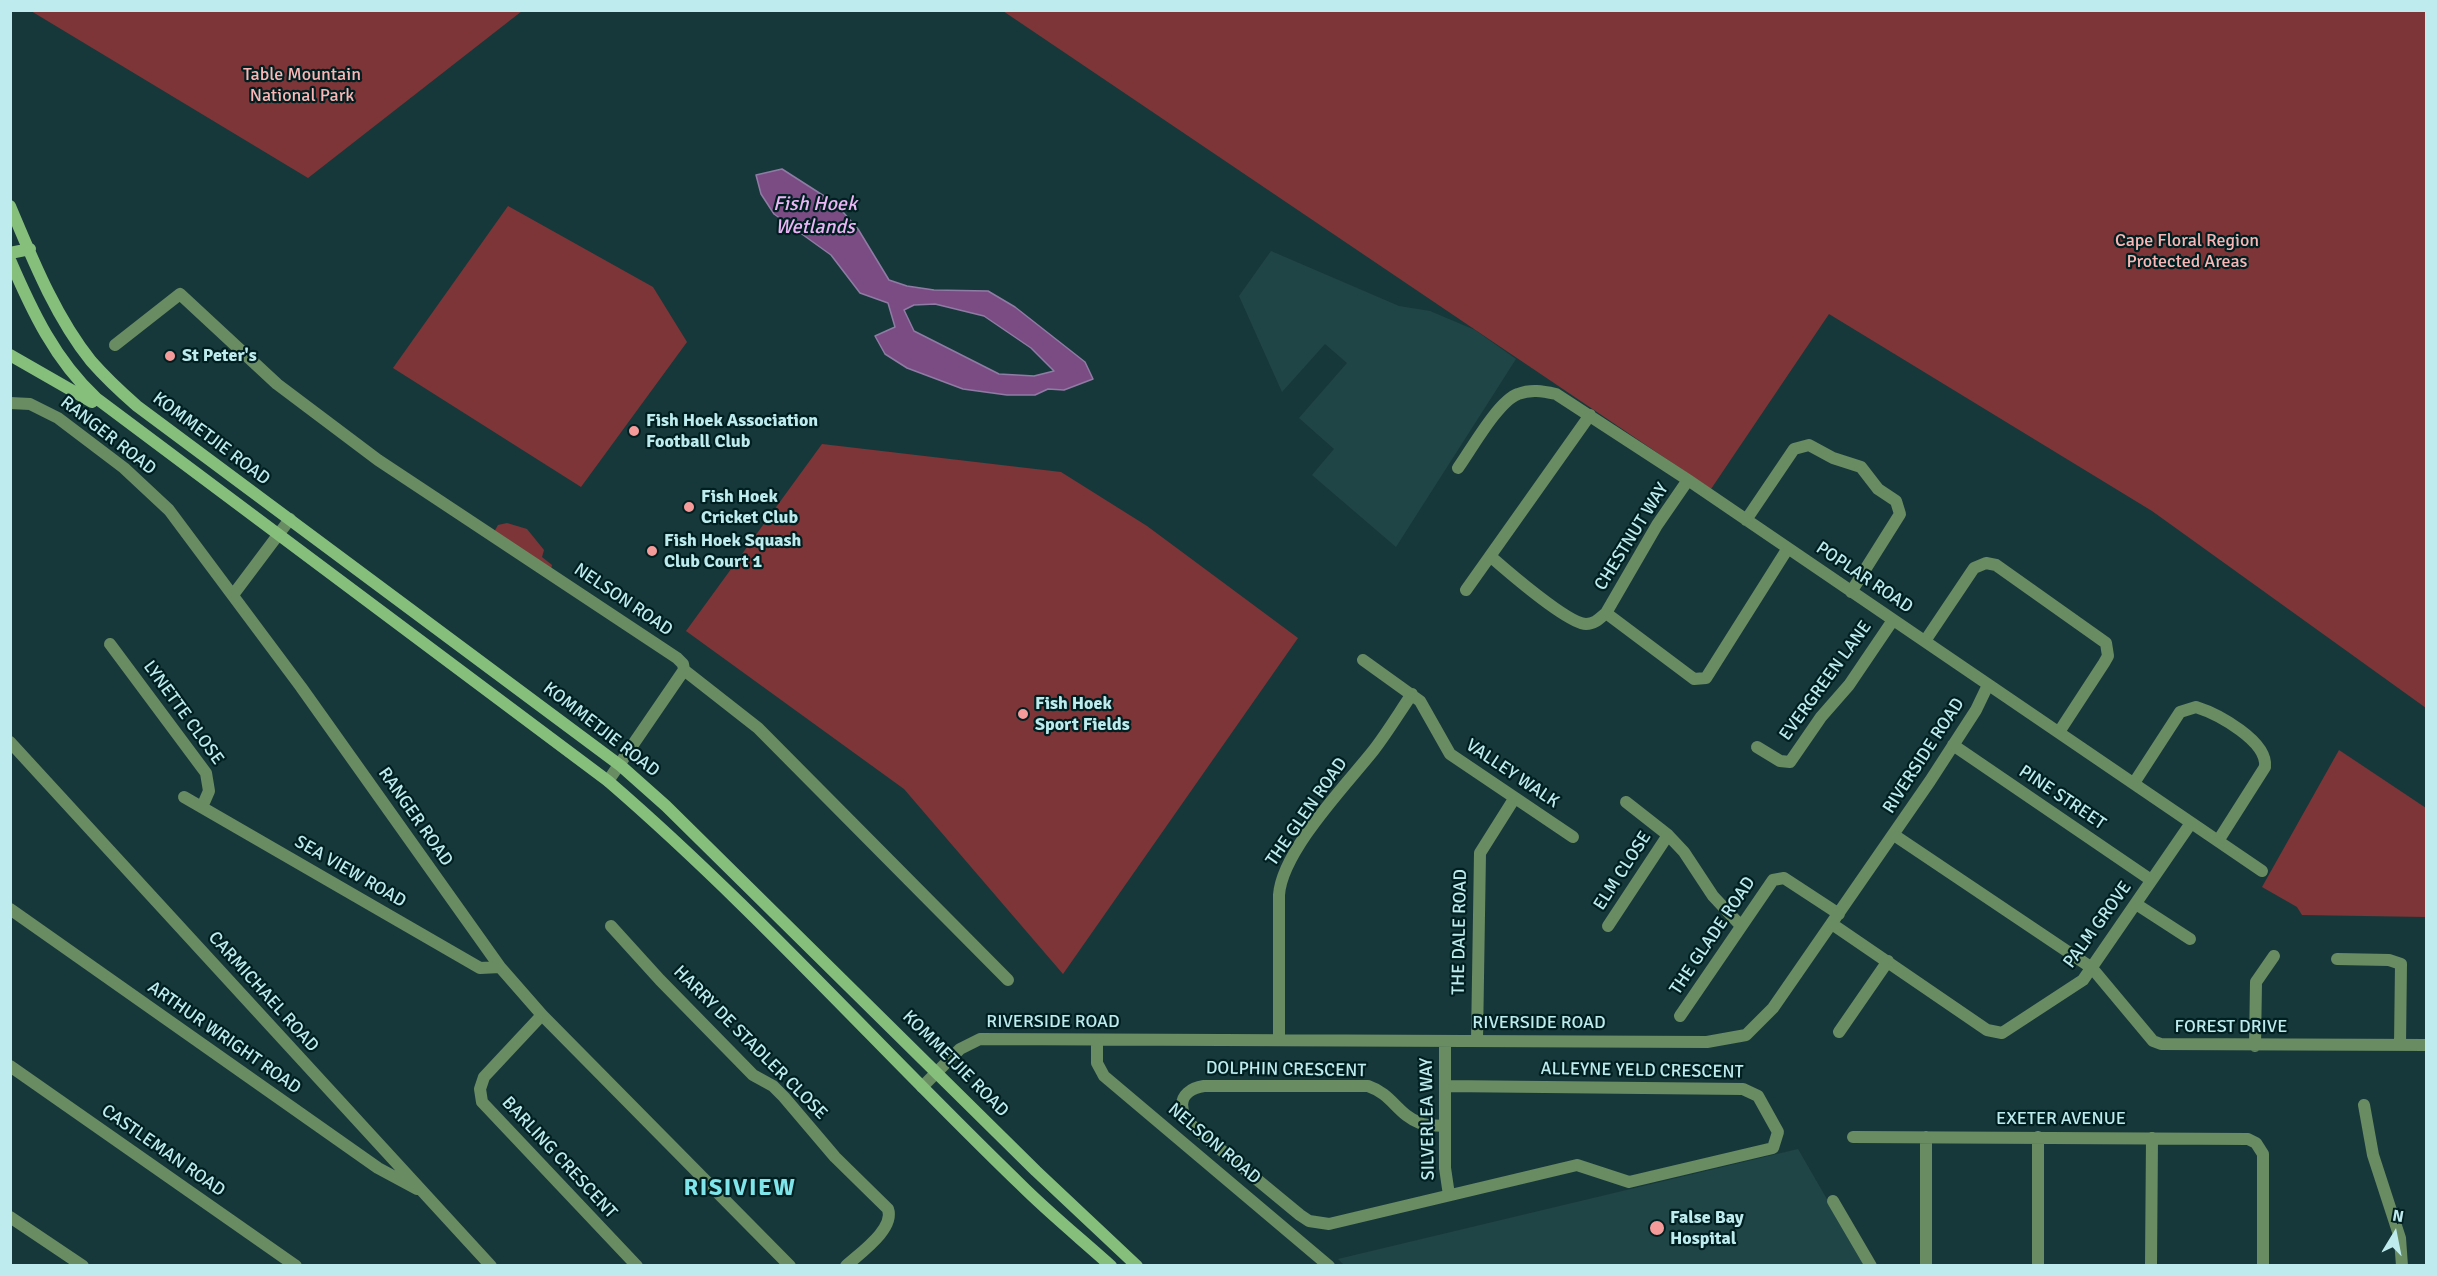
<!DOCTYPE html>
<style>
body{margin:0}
#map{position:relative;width:2437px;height:1276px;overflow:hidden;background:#17383a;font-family:Signika,sans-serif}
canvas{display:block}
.frame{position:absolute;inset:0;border:12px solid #bdebee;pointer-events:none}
.north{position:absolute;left:2365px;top:1204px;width:60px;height:60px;-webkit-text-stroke:4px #001f21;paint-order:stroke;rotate:10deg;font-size:16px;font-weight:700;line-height:24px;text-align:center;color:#bdebee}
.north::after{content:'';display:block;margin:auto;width:21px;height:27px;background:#bdebee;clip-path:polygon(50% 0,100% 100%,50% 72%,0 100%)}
</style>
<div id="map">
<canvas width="2437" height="1276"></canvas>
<div class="frame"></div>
<div class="north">N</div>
</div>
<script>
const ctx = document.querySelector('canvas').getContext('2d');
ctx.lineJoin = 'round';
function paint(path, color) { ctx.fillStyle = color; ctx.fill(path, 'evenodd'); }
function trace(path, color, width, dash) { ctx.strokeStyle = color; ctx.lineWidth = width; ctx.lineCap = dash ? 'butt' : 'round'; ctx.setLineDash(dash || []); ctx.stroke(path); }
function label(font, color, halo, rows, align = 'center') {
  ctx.font = font + ' Signika,sans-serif'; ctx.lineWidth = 4.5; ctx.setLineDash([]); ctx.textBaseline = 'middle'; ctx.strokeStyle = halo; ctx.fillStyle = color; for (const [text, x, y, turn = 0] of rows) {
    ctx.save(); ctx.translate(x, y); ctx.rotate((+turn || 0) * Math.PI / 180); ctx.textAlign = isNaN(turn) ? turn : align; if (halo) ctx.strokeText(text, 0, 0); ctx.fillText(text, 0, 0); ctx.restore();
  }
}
paint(new Path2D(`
 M1271 251 1399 306 1430 311 1475 330 1516 359 1396 547 1312 475 1334 449 1299 418 1347 363 1325 344 1282 392 1239 296Z
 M1798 1149 1865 1265 1345 1266 1338 1259Z`), '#204547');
paint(new Path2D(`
 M31 11H522L308 178Z
 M1003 11H2426V708L2152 511 1829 314 1711 489Z
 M508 206 653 287 687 342 581 487 393 368Z
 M822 444 1061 472 1147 526 1298 638 1063 974 904 789 686 631Z
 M507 523 527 529 544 550 542 557 552 565 551 569 494 532 498 525Z
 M2339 750 2426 808V917L2302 915 2297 907 2262 887Z`), '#7e3537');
const water = new Path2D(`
 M782 169 835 203 858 229 889 280 907 286 934 290 988 291 1015 307 1085 362 1093 379 1064 390 1048 389 1035 395H1007L963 389 907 368 885 354 875 336 895 327 888 303 860 293 831 255 774 214 761 194 756 175ZM935 304 984 316 1031 348 1054 371 1034 376 999 374 914 331 904 310 914 305Z`);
paint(water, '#7b4c84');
trace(water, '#8f7ca4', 1.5);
trace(new Path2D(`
 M115 345 180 294 277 384 378 460 677 658 683 664 684 670 758 728 1008 980
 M10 403 30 404 58 418 124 468 169 510 301 687 500 967 542 1015 790 1266
 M1458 468C1471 450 1498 401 1518 394 1531 389 1542 391 1556 394L1688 480 2262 871
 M1746 520 1794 449 1809 445 1833 458 1861 467 1878 489 1896 501 1900 514 1851 592
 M1490 556C1506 570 1568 624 1586 624 1595 624 1600 618 1606 613L1657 525 1688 480
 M1466 590 1590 415
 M233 595 290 519
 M1606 613 1694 679 1706 678 1788 548
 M1925 641 1974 568 1986 563 1996 565 2106 643 2108 656 2104 663 2059 732
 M110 644 206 773 209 791 202 807
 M1363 660 1420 701 1450 754 1573 837
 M10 742 491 1266
 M1953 745 2151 880
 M1757 747 1780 761 1790 762 1821 717 1849 685 1893 620
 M608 781 684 670
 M2134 783 2180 712 2196 707C2218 714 2268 741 2265 767L2218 841
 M184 797 480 968 500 967
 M1626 802 1668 835 1684 852 1713 896 1741 926
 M1894 835 2092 968 2153 1041 2161 1044 2426 1045
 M2136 904 2190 939
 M10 909 378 1168 417 1189
 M1832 924 1987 1030 2002 1033 2083 980 2191 823
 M611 926 660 980 753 1075 773 1086 784 1097 835 1157 888 1209C895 1229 860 1253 846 1266
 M1608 926 1668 835
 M2337 959 2389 960 2401 964 2400 1045
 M542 1015 484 1077 480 1089 482 1102 637 1266
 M1680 1016 1773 880 1784 878 1839 914
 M1839 1032 1888 961
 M1279 1038V895C1282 851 1346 785 1373 751 1387 733 1399 713 1412 694
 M1097 1040V1063L1104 1076 1329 1266
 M1477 1040 1480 853 1514 799
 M1445 1041V1168L1449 1195
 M2255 1046 2256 982 2274 956
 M10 1066 296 1266
 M922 1087 960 1049 980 1039 1707 1042 1746 1035 1773 1008 1930 781 1976 710 1988 685
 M2364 1105 2373 1155 2400 1238 2402 1266
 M1444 1126C1436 1125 1427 1126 1420 1123 1398 1115 1392 1094 1368 1086H1204C1174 1091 1178 1115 1197 1130L1300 1215 1309 1221 1329 1224 1577 1165 1629 1182 1773 1148 1778 1132 1758 1096 1743 1089 1445 1086
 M1853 1137 2248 1139 2256 1143 2263 1154V1266
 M2038 1137V1266
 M1833 1201 1871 1266
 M10 1217 83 1266
 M1926 1266V1137
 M2151 1266 2152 1138`), '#698c62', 12);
trace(new Path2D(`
 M10 206C32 258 55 316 91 361 105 377 121 392 137 406L621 766 666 806 1036 1171 1137 1266
 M10 253 30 249
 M10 260C32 311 55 360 96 398L608 781C754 907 882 1051 1020 1184 1049 1213 1081 1239 1111 1266
 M10 355 92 402`), '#86be7c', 12);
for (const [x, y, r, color] of [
 [170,356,6,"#f59b9a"],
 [634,431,6,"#f59b9a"],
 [689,507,6,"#f59b9a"],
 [652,551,6,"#f59b9a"],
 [1023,714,6,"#f59b9a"],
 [1657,1228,8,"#f59b9a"]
]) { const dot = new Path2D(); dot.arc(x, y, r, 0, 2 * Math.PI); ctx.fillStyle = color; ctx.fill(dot); trace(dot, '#001f21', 2); }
label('18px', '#fbb7b5', '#001f21', [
 ["Table Mountain",302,75],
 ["National Park",302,96],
 ["Cape Floral Region",2187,241],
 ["Protected Areas",2187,262]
]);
label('bold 18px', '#bdebee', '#001f21', [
 ["St Peter's",182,356],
 ["Fish Hoek Association",646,421],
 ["Football Club",646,442],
 ["Fish Hoek",701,497],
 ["Cricket Club",701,518],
 ["Fish Hoek Squash",664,541],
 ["Club Court 1",664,562],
 ["Fish Hoek",1035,704],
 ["Sport Fields",1035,725],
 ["False Bay",1670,1218],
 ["Hospital",1670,1239]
], 'left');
label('18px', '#bdebee', '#001f21', [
 ["RANGER ROAD",108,436,38],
 ["KOMMETJIE ROAD",211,439,37],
 ["CHESTNUT WAY",1632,537,-58],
 ["POPLAR ROAD",1864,578,34],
 ["NELSON ROAD",623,600,34],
 ["EVERGREEN LANE",1826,681,-54],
 ["LYNETTE CLOSE",183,713,54],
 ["KOMMETJIE ROAD",601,730,38],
 ["RIVERSIDE ROAD",1924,756,-57],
 ["VALLEY WALK",1512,774,34],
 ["PINE STREET",2062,798,34],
 ["THE GLEN ROAD",1307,812,-55],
 ["RANGER ROAD",415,817,55],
 ["ELM CLOSE",1623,871,-57],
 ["SEA VIEW ROAD",350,872,30],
 ["PALM GROVE",2098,925,-54],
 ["THE DALE ROAD",1460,932,-89],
 ["THE GLADE ROAD",1713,936,-56],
 ["CARMICHAEL ROAD",263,992,48],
 ["RIVERSIDE ROAD",1053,1022],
 ["RIVERSIDE ROAD",1539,1023],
 ["FOREST DRIVE",2231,1027],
 ["ARTHUR WRIGHT ROAD",224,1038,35],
 ["HARRY DE STADLER CLOSE",750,1043,45],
 ["KOMMETJIE ROAD",955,1064,45],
 ["DOLPHIN CRESCENT",1286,1070,1],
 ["ALLEYNE YELD CRESCENT",1642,1071,1],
 ["SILVERLEA WAY",1428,1119,-91],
 ["EXETER AVENUE",2061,1119],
 ["NELSON ROAD",1214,1144,40],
 ["CASTLEMAN ROAD",163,1151,35],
 ["BARLING CRESCENT",559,1158,47]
]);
label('italic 20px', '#ebb5f6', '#001f21', [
 ["Fish Hoek",815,205],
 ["Wetlands",815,228]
]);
ctx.letterSpacing = '1.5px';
label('bold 24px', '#7fe5eb', '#001f21', [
 ["RISIVIEW",740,1189]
]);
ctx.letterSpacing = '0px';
</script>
